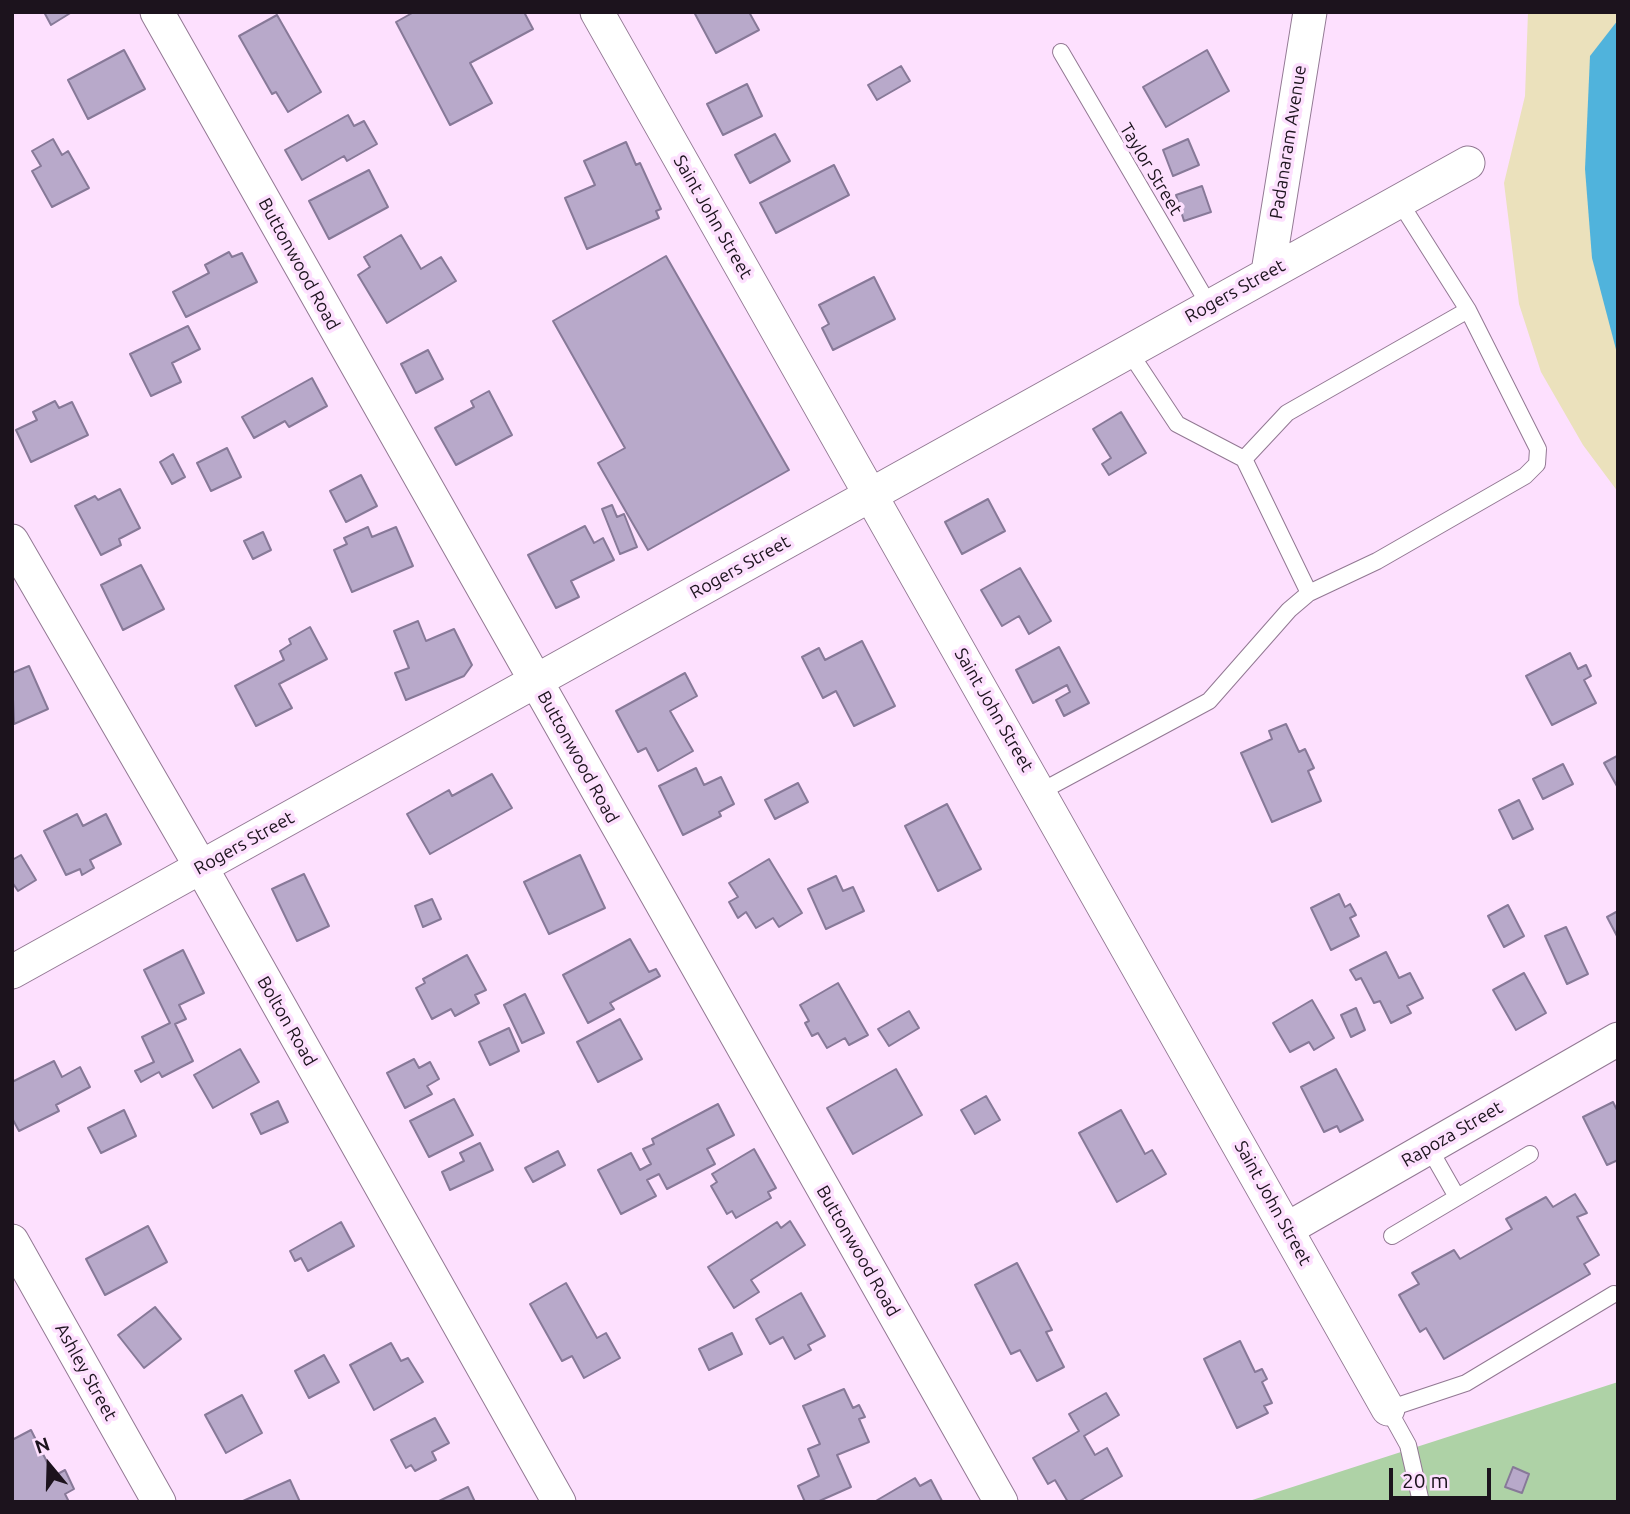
<!DOCTYPE html>
<style>
body{margin:0}
#map{position:relative;width:1630px;height:1514px;overflow:hidden;background:#fde0fe;font-family:Ubuntu,sans-serif}
canvas{display:block}
.frame{position:absolute;inset:0;border:14px solid #1c131d;pointer-events:none}
.north{position:absolute;left:14px;top:1430px;width:70px;height:70px;-webkit-text-stroke:5px #fde0fe;paint-order:stroke;rotate:341deg;font-size:19px;font-weight:700;line-height:28px;text-align:center;color:#1c131d}
.north::after{content:'';display:block;margin:auto;width:24px;height:32px;background:#1c131d;clip-path:polygon(50% 0,100% 100%,50% 72%,0 100%)}
.scale{position:absolute;left:1389px;top:1468px;width:102px;height:32px;box-sizing:border-box;border:4px solid #1c131d;border-top:0;padding-left:9px;font-size:21px;line-height:24px;white-space:nowrap;color:#1c131d;-webkit-text-stroke:5px #fde0fe;paint-order:stroke}
</style>
<div id="map">
<canvas width="1630" height="1514"></canvas>
<div class="frame"></div>
<div class="north">N</div>
<div class="scale">20 m</div>
</div>
<script>
const ctx = document.querySelector('canvas').getContext('2d');
ctx.lineJoin = 'round';
function paint(path, color) { ctx.fillStyle = color; ctx.fill(path, 'evenodd'); }
function trace(path, color, width, dash) { ctx.strokeStyle = color; ctx.lineWidth = width; ctx.lineCap = dash ? 'butt' : 'round'; ctx.setLineDash(dash || []); ctx.stroke(path); }
function label(font, color, halo, rows, align = 'center') {
  ctx.font = font + ' Ubuntu,sans-serif'; ctx.lineWidth = 7; ctx.setLineDash([]); ctx.textBaseline = 'middle'; ctx.strokeStyle = halo; ctx.fillStyle = color; for (const [text, x, y, turn = 0] of rows) {
    ctx.save(); ctx.translate(x, y); ctx.rotate((+turn || 0) * Math.PI / 180); ctx.textAlign = isNaN(turn) ? turn : align; if (halo) ctx.strokeText(text, 0, 0); ctx.fillText(text, 0, 0); ctx.restore();
  }
}
paint(new Path2D(`
 M1618 1382V1502H1246Z`), '#aed2a6');
paint(new Path2D(`
 M1528 12H1618V492L1583 445 1541 372 1519 304 1504 183 1525 96Z`), '#ebe1bc');
paint(new Path2D(`
 M1618 20V357L1592 258 1585 169 1590 56Z`), '#50b3dc');
const building = new Path2D(`
 M44 12H72L51 25Z
 M414 12H524L533 29 470 63 492 103 450 125 396 22Z
 M694 12H749L759 30 716 53Z
 M277 15 321 92 288 112 276 92 272 94 239 36Z
 M124 50 145 89 88 119 68 80Z
 M1207 50 1229 91 1166 127 1143 87Z
 M901 66 910 81 877 100 868 85Z
 M747 84 762 116 723 135 707 104Z
 M348 115 354 126 364 121 377 144 347 161 344 156 302 180 285 150Z
 M775 134 790 161 750 183 735 155Z
 M53 139 62 155 68 151 89 188 52 207 32 171 41 166 32 151Z
 M1188 139 1199 165 1173 176 1163 150Z
 M626 142 636 165 640 163 661 209 656 211 659 218 587 249 565 198 595 185 584 161Z
 M834 165 849 195 776 233 760 203Z
 M369 170 388 207 329 239 309 201Z
 M1202 186 1211 212 1184 221 1176 195Z
 M401 235 421 269 441 257 456 281 387 323 358 275 370 267 364 257Z
 M229 252 232 257 242 253 257 282 186 317 173 292 209 273 205 265Z
 M666 256 789 470 648 550 598 463 625 448 553 321Z
 M874 277 895 319 833 350 822 328 829 324 819 305Z
 M188 326 200 349 172 363 181 382 151 396 130 354Z
 M428 350 443 379 416 393 401 364Z
 M312 378 327 406 289 427 285 421 254 438 242 417Z
 M489 391 512 435 456 465 435 428 474 407 471 401Z
 M55 401 59 408 72 402 88 435 31 462 16 430 37 420 33 412Z
 M1121 412 1146 453 1109 475 1102 464 1111 458 1093 429Z
 M227 448 241 477 211 491 197 463Z
 M173 454 185 477 172 484 160 462Z
 M361 475 377 506 346 522 330 491Z
 M120 489 140 528 119 539 121 545 101 555 75 506 95 496 98 500Z
 M988 499 1005 531 962 554 945 522Z
 M612 505 617 517 624 514 637 547 620 554 602 509Z
 M585 526 594 543 603 538 614 560 571 581 579 597 556 608 528 555Z
 M368 527 372 537 396 527 413 566 352 592 334 550 347 544 344 538Z
 M263 532 271 550 253 559 244 541Z
 M141 565 164 609 123 630 101 585Z
 M1020 568 1051 621 1029 634 1019 616 1002 626 981 590Z
 M418 621 426 641 454 629 472 665 464 676 406 700 395 673 409 668 394 631Z
 M310 627 327 659 279 684 292 708 256 726 235 686 284 660 280 651 291 644 289 639Z
 M862 641 895 706 854 726 836 691 823 698 802 657 819 648 825 660Z
 M1059 647 1089 703 1064 716 1056 700 1070 692 1067 685 1033 703 1016 670Z
 M1570 653 1578 669 1586 665 1591 676 1584 680 1596 703 1552 725 1526 676Z
 M29 666 48 709 14 724 12 673Z
 M685 673 697 696 670 711 693 751 658 771 646 748 638 752 616 711Z
 M1286 724 1299 752 1305 749 1314 768 1308 771 1321 801 1272 822 1241 753 1272 739 1269 731Z
 M1617 756 1618 757V788L1604 763Z
 M1563 764 1573 784 1543 799 1533 779Z
 M696 768 704 785 721 777 734 804 719 812 721 816 683 835 659 786Z
 M492 774 512 808 430 854 407 814 449 790 452 796Z
 M798 783 808 802 775 819 765 800Z
 M1519 800 1533 829 1513 839 1499 810Z
 M947 804 981 869 938 891 905 826Z
 M77 814 83 826 106 814 121 844 90 860 94 868 82 875 80 869 66 875 44 831Z
 M21 855 36 880 18 891 12 882V860Z
 M580 855 605 908 549 934 524 882Z
 M769 859 802 913 779 927 773 918 756 928 746 912 738 918 729 902 738 897 729 883Z
 M304 874 329 926 297 941 272 889Z
 M836 876 843 891 853 887 864 911 826 929 808 889Z
 M1339 894 1345 907 1350 904 1356 915 1350 918 1359 936 1331 950 1311 908Z
 M432 899 441 919 423 927 415 906Z
 M1508 905 1524 936 1504 947 1488 916Z
 M1618 911V938L1607 917Z
 M1566 927 1588 974 1567 984 1545 936Z
 M630 939 649 972 656 969 660 976 610 1003 614 1009 588 1023 563 975Z
 M183 950 204 993 179 1005 186 1019 175 1024 193 1061 162 1077 159 1072 141 1082 135 1071 154 1062 142 1037 170 1023 144 970Z
 M1386 952 1399 978 1410 973 1423 998 1407 1006 1411 1013 1391 1023 1380 1001 1374 1003 1361 978 1356 980 1350 970Z
 M467 955 486 990 475 995 479 1003 455 1016 451 1009 432 1019 416 988 425 983 423 979Z
 M1524 973 1546 1013 1516 1030 1493 990Z
 M838 983 868 1035 849 1045 845 1038 827 1048 818 1033 812 1036 805 1023 809 1021 800 1005Z
 M525 994 544 1033 522 1043 504 1005Z
 M1312 1000 1334 1038 1314 1050 1309 1042 1290 1052 1273 1023Z
 M1356 1008 1365 1030 1351 1037 1341 1015Z
 M909 1011 919 1028 889 1046 878 1029Z
 M620 1019 642 1059 598 1082 577 1042Z
 M509 1028 519 1051 490 1065 479 1042Z
 M240 1049 259 1082 213 1108 194 1075Z
 M414 1059 419 1068 430 1062 439 1079 427 1086 432 1094 405 1108 387 1073Z
 M54 1061 62 1077 80 1067 90 1087 56 1105 59 1111 19 1131 12 1118V1082Z
 M896 1069 922 1115 853 1154 827 1108Z
 M1336 1069 1363 1120 1340 1132 1337 1126 1324 1132 1301 1087Z
 M986 1096 1000 1120 975 1134 961 1110Z
 M454 1099 473 1135 429 1157 410 1121Z
 M278 1101 288 1122 261 1134 251 1114Z
 M1613 1102 1618 1112V1160L1607 1165 1583 1117Z
 M718 1104 734 1135 707 1149 715 1164 667 1189 659 1174 647 1180 656 1196 621 1214 598 1170 631 1153 640 1170 651 1164 643 1149 654 1144 652 1139Z
 M124 1110 136 1136 101 1153 88 1128Z
 M1121 1110 1145 1154 1152 1150 1166 1174 1117 1202 1079 1133Z
 M480 1143 493 1170 450 1190 442 1172 464 1161 460 1153Z
 M754 1149 776 1188 768 1192 771 1198 736 1218 732 1211 727 1214 711 1186 717 1182 712 1174Z
 M558 1151 565 1165 533 1182 525 1168Z
 M1575 1194 1587 1213 1577 1217 1599 1255 1584 1264 1590 1274 1444 1359 1426 1328 1420 1332 1399 1295 1419 1284 1412 1273 1454 1250 1460 1259 1512 1229 1506 1219 1546 1197 1553 1207Z
 M790 1221 805 1245 751 1280 759 1292 734 1308 708 1267 777 1222 781 1228Z
 M341 1222 354 1246 308 1271 301 1258 295 1261 290 1251Z
 M148 1226 167 1262 105 1295 86 1259Z
 M1017 1263 1052 1330 1046 1332 1064 1367 1037 1381 1020 1350 1011 1354 975 1285Z
 M566 1283 597 1338 606 1333 620 1358 584 1378 572 1356 562 1361 530 1304Z
 M801 1293 825 1336 808 1345 811 1350 795 1359 783 1337 770 1344 756 1319Z
 M155 1307 181 1339 144 1368 118 1335Z
 M732 1333 742 1354 709 1370 699 1349Z
 M1240 1341 1255 1372 1262 1369 1267 1379 1262 1382 1272 1403 1264 1406 1268 1413 1237 1428 1204 1359Z
 M391 1343 401 1361 408 1358 423 1382 374 1410 350 1365Z
 M324 1355 339 1382 309 1398 295 1371Z
 M844 1389 853 1408 859 1405 865 1417 859 1419 869 1442 837 1455 851 1487 817 1502H805L798 1486 819 1476 808 1449 820 1444 803 1406Z
 M1106 1393 1119 1415 1084 1436 1095 1455 1107 1448 1122 1476 1078 1502H1068L1055 1480 1048 1484 1033 1458 1079 1431 1069 1414Z
 M242 1395 262 1433 226 1453 205 1415Z
 M435 1418 449 1443 432 1452 436 1460 415 1471 411 1465 406 1468 391 1440Z
 M31 1430 54 1476 65 1470 74 1489 65 1494 69 1502H13L12 1440Z
 M1513 1467 1529 1474 1522 1493 1505 1487Z
 M915 1478 920 1486 931 1480 942 1501 874 1502Z
 M290 1480 300 1502H243V1501Z
 M468 1487 475 1502H437Z`);
paint(building, '#b8a9ca');
trace(building, '#877998', 2);
const lane = new Path2D(`
 M1061 52 1209 305
 M1128 350 1177 424 1244 459 1309 593
 M1244 459 1287 413 1468 310
 M1040 792 1209 701 1289 610 1309 593 1377 561 1525 476 1537 464 1538 449 1468 310 1399 201
 M1429 1148 1457 1197
 M1392 1236 1530 1154
 M1421 1502 1408 1445 1388 1409 1466 1383 1614 1294`);
const street = new Path2D(`
 M157 12 1001 1502
 M597 12 1388 1409
 M1268 272 1310 12
 M12 541 201 867 559 1502
 M12 972 1468 163
 M1287 1229 1618 1039
 M12 1241 159 1502`);
trace(lane, '#927893', 18);
trace(street, '#927893', 35);
trace(lane, '#fff', 16);
trace(street, '#fff', 33);
label('18px', '#1c131d', '#fde0fe', [
 ["Padanaram Avenue",1288,142,-81],
 ["Taylor Street",1151,169,59],
 ["Saint John Street",713,217,60],
 ["Buttonwood Road",299,264,61],
 ["Rogers Street",1235,291,-29],
 ["Rogers Street",740,567,-29],
 ["Saint John Street",994,710,60],
 ["Buttonwood Road",578,757,61],
 ["Rogers Street",244,843,-29],
 ["Bolton Road",287,1021,60],
 ["Rapoza Street",1452,1134,-30],
 ["Saint John Street",1273,1203,61],
 ["Buttonwood Road",858,1251,60],
 ["Ashley Street",86,1372,61]
]);
</script>
